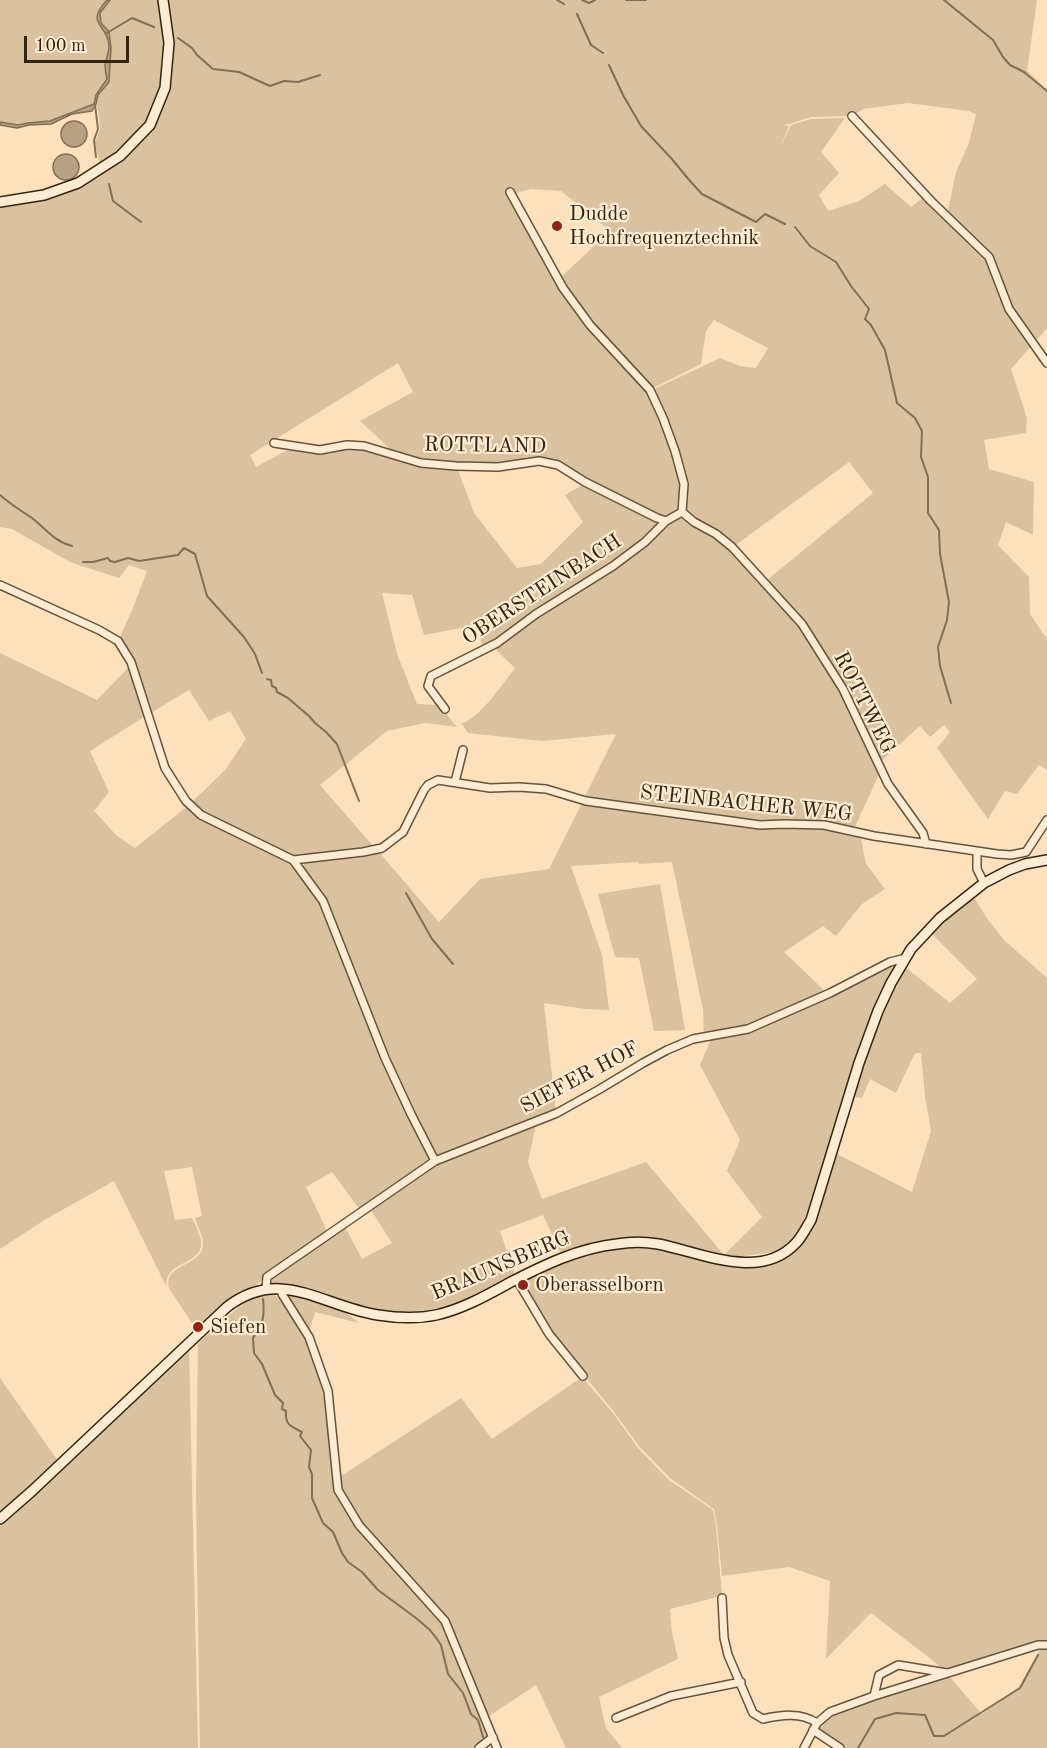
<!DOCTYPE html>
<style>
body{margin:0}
#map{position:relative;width:1047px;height:1748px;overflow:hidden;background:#fce1bc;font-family:"Old Standard TT",serif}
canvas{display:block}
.scale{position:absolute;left:24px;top:36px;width:105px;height:27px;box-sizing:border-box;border:3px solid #332410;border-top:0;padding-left:8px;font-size:18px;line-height:21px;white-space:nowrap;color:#332410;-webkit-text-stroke:4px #fdecd3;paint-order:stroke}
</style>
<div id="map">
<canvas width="1047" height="1748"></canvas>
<div class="scale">100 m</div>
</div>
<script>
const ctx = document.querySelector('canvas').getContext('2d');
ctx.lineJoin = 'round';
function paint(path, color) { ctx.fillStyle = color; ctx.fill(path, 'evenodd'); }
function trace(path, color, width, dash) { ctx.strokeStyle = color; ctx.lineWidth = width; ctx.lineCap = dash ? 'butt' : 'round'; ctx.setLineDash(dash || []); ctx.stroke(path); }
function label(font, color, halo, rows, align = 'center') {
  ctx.font = font + ' "Old Standard TT",serif'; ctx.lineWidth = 4.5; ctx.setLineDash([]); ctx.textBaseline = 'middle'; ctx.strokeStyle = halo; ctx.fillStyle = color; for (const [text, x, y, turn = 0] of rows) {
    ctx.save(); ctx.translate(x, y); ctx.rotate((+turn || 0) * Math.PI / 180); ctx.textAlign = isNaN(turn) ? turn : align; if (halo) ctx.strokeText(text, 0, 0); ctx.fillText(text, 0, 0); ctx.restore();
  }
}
paint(new Path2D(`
 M0 0H107L100 7 102 29 106 34 109 47 105 67 107 80 96 95 94 104 50 121 28 123 18 125 0 122Z
 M110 0H160L166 43 162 87 146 123 119 152 100 166 95 142 100 130 99 115 96 104 98 95 109 82 111 48 109 32 101 23 100 13Z
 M167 0H1037L1027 71 1047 90V328L1011 369 1027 418 1026 433 984 440 989 469 1034 482 1033 535 1006 522 998 545 1029 577 1030 614 1047 639V770L1039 765 1017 794 1005 791 988 819 937 748 950 732 944 725 930 737 920 726 878 764 867 740H865L880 772 854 829C822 824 792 821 760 824L584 798 616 734 542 741 468 733 461 723C478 721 505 681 515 668L497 651 496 647 537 614 614 567 645 543 667 521 682 513C698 526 717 534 732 549 757 573 778 602 803 626V624L766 581 873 493 849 462 733 547 717 533 695 521 682 511C657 525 637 547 614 565 589 583 561 595 536 613 518 625 502 639 483 649L477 625 424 635 412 595 382 593 397 654 417 704 439 705 457 727 425 723 387 731 320 785 374 847 294 858 202 813 191 803 226 769 246 739 230 711 209 721 189 690 149 714 132 662 119 639 133 608 147 571 129 565 119 578 70 562 12 529 0 527V204L43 198 79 187 122 158 152 126 167 88 171 44ZM908 103 969 111 976 114 969 143 956 172 947 215 990 257 991 260 925 196 911 207 885 184 859 201 828 211 819 195 839 173 821 152 845 118 811 119 791 125 779 150 789 126 782 125 790 124 811 117 852 116 863 109ZM531 189 561 191 610 231 560 278 591 324 651 389 701 364 706 331 714 320 768 348 756 368 740 366 720 358 650 391 590 326 563 289 507 191 510 190 512 194ZM398 363 413 392 360 421 397 455 420 462 456 464 498 466 539 460 558 465 648 513 586 483 565 495 583 522 541 564 517 568 474 513 457 467 420 464 363 447 348 446 320 451 293 447 256 467 250 455Z
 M0 653 97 700 131 665 147 715 90 751 109 792 94 811 117 836 135 848 189 805 292 861 322 902 384 1060 434 1160 361 1211 332 1172 306 1187 328 1233 266 1275 259 1283 224 1304 197 1331 169 1288C163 1262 205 1268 203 1241 202 1234 197 1225 195 1218L202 1216 192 1167 164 1171 175 1220 192 1218C195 1225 200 1234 201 1241 204 1266 162 1260 167 1288L114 1181 46 1219 0 1249Z
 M583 801 760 827 805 825 846 831 861 838 866 864 885 889 862 904 836 936 823 926 784 952 827 993 748 1028 704 1036 703 1010 672 862 639 864V862L571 866 602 955 609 1010 585 1009 544 1003 556 1112 436 1158 386 1057 324 899 302 869 305 862 378 851 439 922 480 879 549 869Z
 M660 884 685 1030 654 1031 639 958 615 957 598 894Z
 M974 897 986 917 1004 940 1047 978V1642L945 1671 927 1656 871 1613 826 1659 830 1581 789 1567 722 1576 717 1525 714 1509 670 1478 639 1446 614 1412 550 1333 521 1283C557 1266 594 1248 634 1248 665 1248 693 1259 724 1265 808 1283 818 1215 835 1153L912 1192 931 1131 925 1097 921 1053H915L896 1093 870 1079 862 1098 850 1096 872 1036 904 966 950 1003 977 979 929 931 956 908Z
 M895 963 898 964 871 1021 848 1081 814 1197 798 1233 790 1242 778 1251 739 1257 657 1240 561 1254 543 1215 500 1231 515 1275C494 1285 473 1297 452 1304 422 1315 378 1313 347 1304 322 1296 299 1285 272 1283V1278L344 1225 362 1259 392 1243 369 1207 436 1162 536 1124 528 1162 542 1199 646 1162 724 1255 762 1217 727 1171 740 1140 700 1065 712 1037 749 1031Z
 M267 1294H274L291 1313 307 1339 326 1391 337 1491 358 1526 444 1622 491 1737 478 1748H200L196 1494 198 1343 249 1298Z
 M291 1294 345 1312 359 1323 315 1312 310 1329 289 1299Z
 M189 1349 198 1748H0V1526L17 1511 57 1472Z
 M582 1377 613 1413 638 1448 669 1480 713 1510 716 1525 722 1596 670 1609 672 1633 678 1659 599 1697 606 1728 622 1748H566L536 1685 486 1718 446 1620 359 1524 339 1490 338 1478 461 1398 492 1439Z
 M0 1378 58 1461 0 1514Z
 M1047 1646V1748H843L816 1728 830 1713 948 1675 982 1714 1019 1687 1041 1647Z`), '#dac19f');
const water = new Path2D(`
 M107 0H110L100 13 101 23 109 32 111 48 109 82 98 95 96 104 92 111 72 114 51 124 29 125 17 128 0 125V122L18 125 28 123 50 121 94 104 96 95 107 79C106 75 105 70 105 65 106 59 109 52 109 46 108 23 84 25 107 0Z
 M61 134a13 13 0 1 1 26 0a13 13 0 1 1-26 0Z
 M53 167a13 13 0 1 1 26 0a13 13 0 1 1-26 0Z`);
paint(water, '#b8a182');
trace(water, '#836f54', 1.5);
trace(new Path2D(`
 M557 0 564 4
 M582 0 589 3 595 0
 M626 0H646
 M944 0 993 40 1003 57 1010 65 1024 72 1047 91
 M577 14 591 45 603 53
 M107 33 132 18 154 27
 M178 38 192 48 197 55 213 69 239 72 270 86 284 81 298 82 320 75
 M609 65 623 95 641 126 671 158 690 181 702 194 756 222 765 214 785 224
 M95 105 98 129 94 140 96 157
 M109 184 113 201 141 222
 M795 227 810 246 836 262 851 286 869 309 865 319 871 325 885 350 897 403 915 418 922 431 921 457 928 477V513L939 530 940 554 949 602 947 620 938 647 940 666 951 703
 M0 495C10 504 21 511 32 518 45 528 55 542 72 546
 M83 562H93L108 558 110 561 115 562 128 558 139 561 178 555 184 548 195 554 207 596 244 637 255 654 262 673
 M267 679 271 680 272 686 276 688 277 692 288 698 309 716 315 723 326 732 337 744 359 801
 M406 893 432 939 453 964
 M263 1299C265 1317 263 1323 253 1338L254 1353 262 1364 275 1395 283 1403 282 1409 286 1411C285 1426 291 1426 302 1432L300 1436 311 1450 309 1467 312 1474V1498L323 1523 333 1532 342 1553 348 1562 362 1572 378 1590 416 1618 430 1630 437 1639 441 1645 448 1674 463 1693 471 1714 478 1720 483 1737
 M858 1748 875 1719 896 1713 925 1715 934 1736H944L1020 1688 1038 1655`), '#836f54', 2);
const street = new Path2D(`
 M852 116 931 201 989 257 1009 309 1047 363
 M510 192 563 288 590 325 650 390 663 418 675 451 684 484 682 512
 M274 443 320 450 347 445 364 446 421 463 456 466 498 467 539 461 558 465 585 482 657 518 666 521
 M682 512 694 522 716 534 732 547 802 624 843 689 888 784 923 833 926 844
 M0 585 99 630 118 641 131 662 165 768 186 801 201 815 293 860 323 901 385 1058 411 1114 435 1161
 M445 709 428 686 431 676 497 643 536 614 613 566 645 542 666 521 682 512
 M455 782 463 750
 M977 852V869L984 883
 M293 860 363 852 382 848 403 832 424 790 428 785 438 780 490 788 519 787 546 789 586 801 760 825 784 824 824 825 874 836 997 854 1011 855 1026 852 1047 820
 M517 1280 549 1334 583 1376
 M266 1288 267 1277 435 1161 557 1113 600 1089 643 1063 667 1050 693 1039 748 1029 830 993 890 962 906 958
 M283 1289 282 1294 309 1337 328 1391 338 1490 359 1525 445 1621 497 1748
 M722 1598 724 1638 728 1655 753 1713 763 1719C781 1715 801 1712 817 1723
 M874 1696 879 1675 898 1665 947 1673
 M616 1718 671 1696 741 1682
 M813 1730 840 1748
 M479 1748 493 1737
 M804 1748 817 1723 830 1712 874 1696 1038 1645H1047`);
const secondary = new Path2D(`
 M0 202 44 195 78 183 120 156 150 125 165 88 169 43 163 0
 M0 1519 32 1491 227 1307C281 1266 321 1306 378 1315 397 1318 417 1319 436 1315 463 1309 487 1295 511 1282 544 1265 579 1248 617 1244 629 1242 646 1242 658 1244 700 1252 760 1282 796 1243 802 1237 806 1228 811 1220L859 1063 878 1011 891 983 911 949 940 918 984 883 1009 870 1025 864 1047 860`);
trace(street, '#65533b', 10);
trace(secondary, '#332410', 12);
trace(street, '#fdecd3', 7);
trace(secondary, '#fdecd3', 9);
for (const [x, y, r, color] of [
 [557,226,6,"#8f2418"],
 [523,1285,6,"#8f2418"],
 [198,1327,6,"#8f2418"]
]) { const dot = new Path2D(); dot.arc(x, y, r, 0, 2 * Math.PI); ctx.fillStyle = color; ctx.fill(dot); trace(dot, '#fdecd3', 2); }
label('21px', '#332410', '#fdecd3', [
 ["Dudde",569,214],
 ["Hochfrequenztechnik",569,238],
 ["Oberasselborn",535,1285],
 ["Siefen",210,1327]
], 'left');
label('21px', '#332410', '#fdecd3', [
 ["ROTTLAND",485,446,1],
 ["OBERSTEINBACH",542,590,-33],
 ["ROTTWEG",864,703,63],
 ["STEINBACHER WEG",746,804,6],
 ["SIEFER HOF",580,1078,-28],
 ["BRAUNSBERG",501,1266,-23]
]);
</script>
